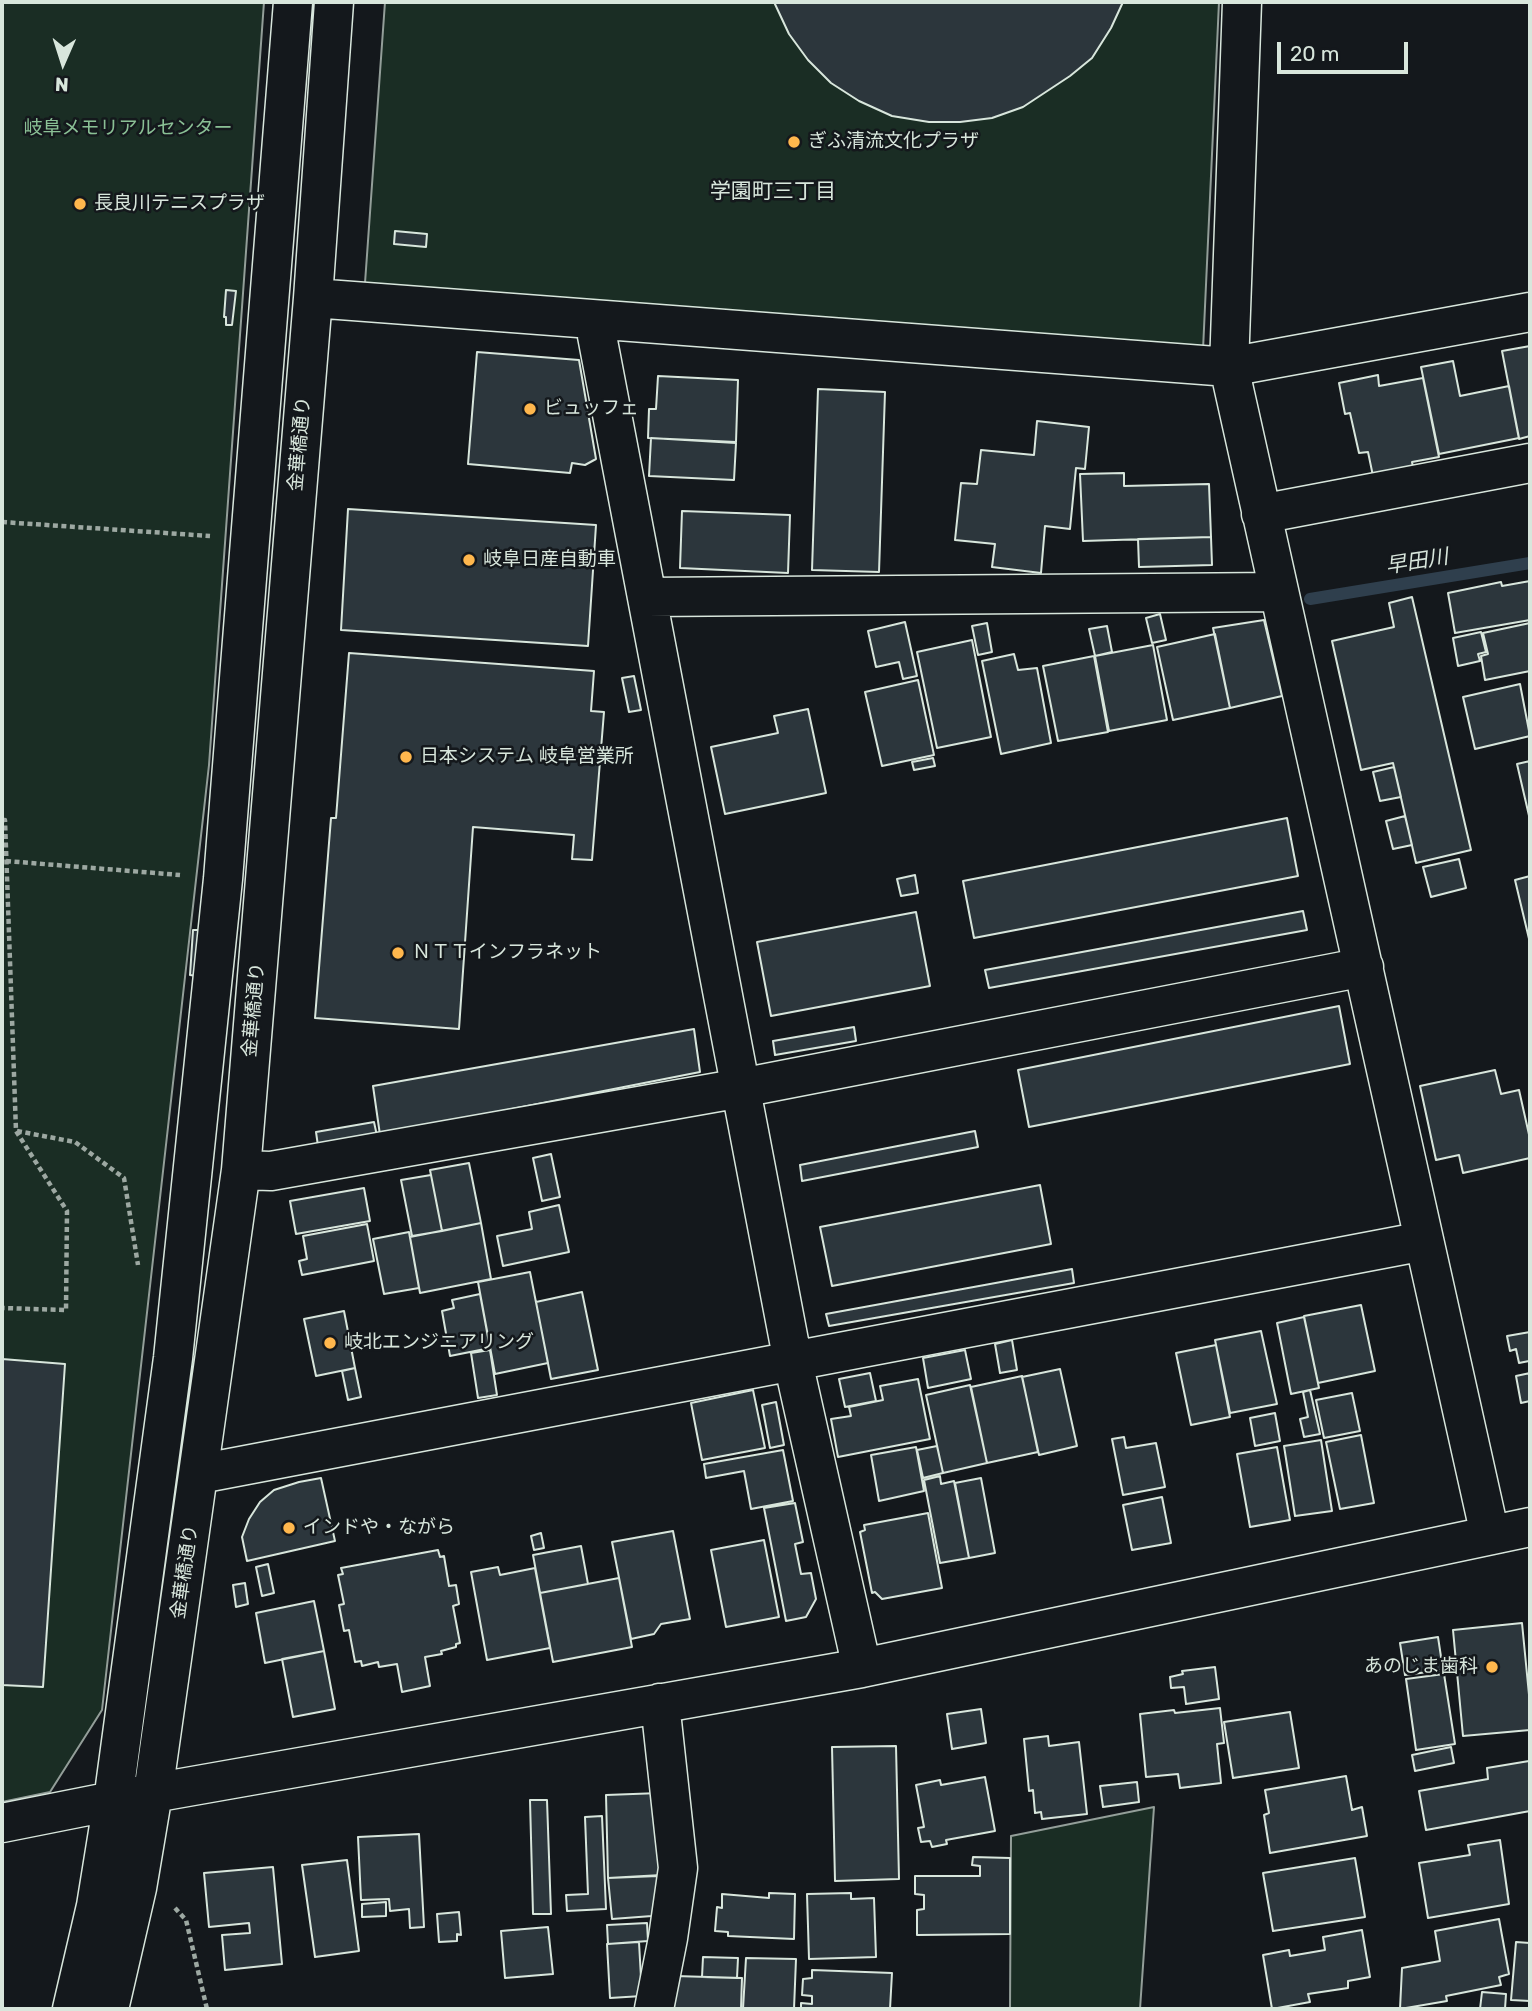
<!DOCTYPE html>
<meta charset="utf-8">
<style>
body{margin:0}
#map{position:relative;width:1532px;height:2011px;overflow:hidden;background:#14181c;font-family:Rubik,sans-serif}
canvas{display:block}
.frame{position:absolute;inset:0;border:4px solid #d8e6dc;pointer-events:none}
.north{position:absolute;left:28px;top:28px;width:70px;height:70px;-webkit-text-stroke:5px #14181c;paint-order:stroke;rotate:183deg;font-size:19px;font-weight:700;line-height:28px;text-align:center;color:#d8e6dc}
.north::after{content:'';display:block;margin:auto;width:24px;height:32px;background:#d8e6dc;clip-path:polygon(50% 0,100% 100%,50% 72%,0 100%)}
.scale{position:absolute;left:1277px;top:42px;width:131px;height:32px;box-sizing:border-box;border:4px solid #d8e6dc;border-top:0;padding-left:9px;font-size:21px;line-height:24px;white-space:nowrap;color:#d8e6dc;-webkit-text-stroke:5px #14181c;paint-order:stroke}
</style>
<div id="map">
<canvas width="1532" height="2011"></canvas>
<div class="frame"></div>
<div class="north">N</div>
<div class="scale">20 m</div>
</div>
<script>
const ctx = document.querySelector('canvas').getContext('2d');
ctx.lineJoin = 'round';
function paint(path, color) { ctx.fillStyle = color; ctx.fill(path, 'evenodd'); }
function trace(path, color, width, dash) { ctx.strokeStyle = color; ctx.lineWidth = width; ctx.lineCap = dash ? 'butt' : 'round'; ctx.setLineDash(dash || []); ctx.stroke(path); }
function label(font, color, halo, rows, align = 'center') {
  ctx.font = font + ' Rubik,"Noto Sans JP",sans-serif'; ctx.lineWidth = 5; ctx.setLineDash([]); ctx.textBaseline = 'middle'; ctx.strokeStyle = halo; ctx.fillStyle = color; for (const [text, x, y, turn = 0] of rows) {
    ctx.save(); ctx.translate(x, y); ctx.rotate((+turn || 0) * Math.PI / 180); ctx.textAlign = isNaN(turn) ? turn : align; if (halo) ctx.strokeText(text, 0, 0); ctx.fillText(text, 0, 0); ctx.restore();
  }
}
const green = new Path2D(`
 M2 2H264L209 765 102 1710 50 1792 2 1802Z
 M385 2H1219L1203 350 365 283Z
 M1154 1807 1140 2009H1010L1011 1836Z`);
paint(green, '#1a2d24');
trace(green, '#939e99', 2);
trace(new Path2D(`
 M1310 599 1530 563`), '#2f3f4d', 12);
const building = new Path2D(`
 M774 2H1123L1111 28 1092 58 1070 76 1023 107 992 118 960 122H929L892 116 859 101 831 83 808 60 789 34Z
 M395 231 427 234 426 247 394 244Z
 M226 290 236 291 232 325H226V317H224Z
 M1530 346V436L1519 439 1502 351Z
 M477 352 579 360 596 459 585 465 572 463 570 473 468 464Z
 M1453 361 1460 396 1509 386 1519 438 1439 454 1421 367Z
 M1378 375 1379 386 1423 378 1439 457 1412 462 1413 467 1373 476 1368 452 1359 453 1350 413 1345 414 1339 383Z
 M658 376 738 380 736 442 648 438 649 409H656Z
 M818 389 885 392 879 572 812 570Z
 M1037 421 1089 427 1085 469 1076 468 1070 529 1045 526 1041 573 992 567 995 544 955 540 961 483 977 484 981 450 1034 455Z
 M651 438 736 443 734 480 649 476Z
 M1124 473V486L1209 484 1211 537 1083 541 1080 474Z
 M348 509 596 525 588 646 341 630Z
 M682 511 790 515 788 573 680 568Z
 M1211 537 1212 565 1139 567 1138 539Z
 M1530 581V620L1455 633 1448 593 1501 582 1502 586Z
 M1412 597 1471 850 1416 863 1393 763 1361 770 1332 641 1394 627 1389 603Z
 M1160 614 1166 640 1152 643 1146 618Z
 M1264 620 1282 696 1230 708 1213 628Z
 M905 622 917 676 903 679 899 662 876 667 868 631Z
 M987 623 992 652 978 655 972 626Z
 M1530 623V671L1485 680 1481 656 1488 654 1483 633Z
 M1107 626 1112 652 1095 656 1089 629Z
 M1481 632 1486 652 1478 654 1480 661 1458 666 1453 638Z
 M1215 634 1230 708 1173 720 1157 647Z
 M972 640 991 737 937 748 917 652Z
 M1153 645 1167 720 1109 731 1095 656Z
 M349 653 594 671 591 711 604 712 592 860 572 859 574 835 473 827 459 1029 315 1018 331 818H336Z
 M1014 654 1018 670 1037 668 1051 743 1001 754 982 661Z
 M1094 656 1108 732 1058 741 1043 666Z
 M634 676 641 710 629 712 622 678Z
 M918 680 934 755 882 766 865 692Z
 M1520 684 1530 736 1475 749 1463 697Z
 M808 709 826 793 725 814 711 747 778 733 774 716Z
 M933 758 935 766 914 770 912 762Z
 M1530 761V820L1517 764Z
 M1394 767 1401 797 1380 801 1373 772Z
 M1405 816 1412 845 1393 849 1386 821Z
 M1287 818 1298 876 974 938 963 881Z
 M1459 859 1466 888 1431 897 1423 867Z
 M915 875 918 893 901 896 897 879Z
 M1530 876V943L1515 880Z
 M1303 911 1307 930 989 988 985 970Z
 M916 912 930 986 771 1016 757 942Z
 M193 930H201L197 976 190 975Z
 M1339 1006 1350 1064 1029 1127 1018 1070Z
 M854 1027 856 1041 775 1055 773 1041Z
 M694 1029 700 1072 380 1135 373 1086Z
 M1495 1070 1501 1094 1519 1090 1530 1139V1158L1463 1173 1459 1155 1436 1160 1420 1086Z
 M374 1122 377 1136 318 1146 316 1132Z
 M975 1131 978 1147 802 1181 800 1165Z
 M551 1154 560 1197 542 1201 533 1158Z
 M469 1163 481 1223 442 1231 430 1170Z
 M431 1175 442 1231 412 1236 401 1180Z
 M1040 1185 1051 1244 832 1286 820 1227Z
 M364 1188 370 1221 296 1234 290 1201Z
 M559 1205 569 1252 503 1266 497 1236 532 1229 529 1212Z
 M481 1223 491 1279 420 1293 410 1237Z
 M367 1224 374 1261 302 1275 299 1261 307 1259 303 1236Z
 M409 1232 419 1288 384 1294 373 1239Z
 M1072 1269 1074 1283 829 1326 826 1314Z
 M530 1272 548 1363 495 1374 478 1282Z
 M582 1292 598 1370 551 1379 536 1302Z
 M480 1294 490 1348 450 1356 442 1311 454 1308 452 1300Z
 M1361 1305 1375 1371 1318 1383 1304 1316Z
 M344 1311 355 1368 316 1376 304 1319Z
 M1304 1317 1319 1388 1291 1394 1277 1323Z
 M1261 1331 1277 1404 1230 1413 1215 1340Z
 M1530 1332V1368L1529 1361 1519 1363 1516 1349 1510 1351 1507 1336Z
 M1012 1340 1017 1370 1000 1373 995 1344Z
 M1216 1345 1230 1417 1191 1425 1176 1353Z
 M490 1350 497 1395 478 1398 471 1353Z
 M965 1350 971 1379 928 1388 923 1358Z
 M2 1359 65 1364 43 1687 2 1685Z
 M355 1368 361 1397 348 1400 342 1371Z
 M1060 1369 1077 1446 1039 1455 1022 1377Z
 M870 1373 876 1401 845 1407 839 1379Z
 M1530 1373V1401L1521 1403 1516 1376Z
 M1022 1376 1038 1452 987 1463 971 1387Z
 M918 1379 930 1439 838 1457 831 1419 851 1416 849 1407 883 1400 880 1386Z
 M970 1385 987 1463 943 1473 926 1395Z
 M753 1390 765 1448 702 1460 691 1403Z
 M1310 1390 1320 1434 1304 1437 1300 1419 1308 1417 1303 1392Z
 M1352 1393 1360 1431 1324 1438 1316 1400Z
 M776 1402 784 1445 770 1448 762 1405Z
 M1275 1413 1280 1441 1255 1446 1250 1418Z
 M1361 1435 1374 1503 1340 1509 1326 1442Z
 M1124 1437 1126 1448 1156 1443 1165 1487 1123 1495 1112 1439Z
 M1321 1440 1332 1511 1295 1516 1284 1446Z
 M937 1446 943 1473 923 1478 917 1450Z
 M916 1447 924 1491 879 1501 871 1455Z
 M1277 1447 1290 1520 1250 1527 1237 1454Z
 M783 1450 793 1501 751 1509 744 1471 706 1478 704 1464Z
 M940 1476 941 1484 954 1481 969 1558 940 1563 924 1480Z
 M321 1478 335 1541 247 1561 242 1537 249 1519 260 1502 274 1490 299 1482Z
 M981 1478 995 1553 969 1558 955 1483Z
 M1162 1497 1171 1543 1132 1550 1123 1505Z
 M795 1503 803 1542 795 1544 801 1574 811 1573 816 1599 806 1617 786 1621 764 1508Z
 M928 1513 942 1588 882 1599 875 1592 872 1593 860 1532 865 1530 864 1525Z
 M673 1531 690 1619 661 1624 654 1634 631 1639 612 1542Z
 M541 1533 544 1548 534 1550 531 1536Z
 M764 1540 779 1617 726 1627 711 1550Z
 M581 1546 588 1584 540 1593 533 1555Z
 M438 1550 440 1557 444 1556 449 1586 456 1585 459 1604 453 1606 460 1643 456 1644V1647L441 1651 442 1654 425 1657 430 1686 402 1692 397 1664 379 1667 378 1662 362 1666 361 1661 355 1662 349 1630 344 1631 339 1605 344 1604 338 1575 343 1574 341 1568Z
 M268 1564 274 1593 262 1596 256 1567Z
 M498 1567 500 1575 535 1568 550 1648 487 1660 471 1572Z
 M619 1578 632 1647 553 1662 540 1593Z
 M245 1583 248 1604 236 1607 233 1585Z
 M314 1601 324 1651 265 1663 256 1613Z
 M1522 1623 1530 1705V1730L1463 1736 1453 1630Z
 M1438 1637 1443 1670 1405 1675 1400 1643Z
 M324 1651 335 1709 293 1717 282 1659Z
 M1215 1667 1219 1699 1186 1704 1184 1687 1171 1688 1170 1677 1183 1674 1182 1671Z
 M1444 1674 1455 1744 1416 1750 1406 1679Z
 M1220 1708 1224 1743 1217 1744 1221 1783 1180 1788 1178 1774 1146 1777 1140 1714 1174 1710 1175 1713Z
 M981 1709 986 1743 952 1749 947 1714Z
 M1290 1712 1299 1768 1233 1778 1224 1722Z
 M1048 1736 1049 1746 1079 1742 1087 1814 1042 1819 1041 1812 1035 1813 1033 1790 1029 1791 1024 1739Z
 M896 1746 899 1879 835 1881 832 1747Z
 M1451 1747 1454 1763 1415 1771 1412 1755Z
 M1529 1761 1530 1811 1426 1830 1419 1791 1488 1779 1487 1768Z
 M1346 1776 1352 1810 1362 1807 1367 1836 1270 1853 1264 1815 1269 1813 1265 1790Z
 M985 1777 995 1831 946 1840 947 1844 932 1847 930 1841 921 1842 918 1828 924 1827 916 1785 940 1780 941 1785Z
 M1137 1782 1139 1802 1103 1807 1100 1786Z
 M660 1793 662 1875 608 1878 606 1795Z
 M530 1800H547L551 1914H533Z
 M602 1816 606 1909 567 1911 566 1895 588 1894 585 1817Z
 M419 1834 424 1927 410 1928 409 1909 390 1911 389 1899 361 1900 358 1837Z
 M1500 1840 1509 1904 1428 1918 1419 1863 1470 1855 1468 1845Z
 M973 1857 1010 1858V1934L917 1935V1910L924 1909V1895L915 1894V1876H980V1866L972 1865Z
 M1355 1858 1365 1917 1273 1931 1263 1873Z
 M347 1860 359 1951 315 1957 302 1865Z
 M273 1867 282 1964 225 1970 222 1935 250 1933 249 1923 209 1927 204 1873Z
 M658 1876 652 1916 612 1919 608 1878Z
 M769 1893 795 1894 794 1939 728 1936V1932L715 1931 717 1907 722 1908V1894L769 1898Z
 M851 1893V1899L874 1898 876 1957 809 1959 807 1894Z
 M386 1902V1916L362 1917V1904Z
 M459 1912 461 1935 457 1934V1941L439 1942 437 1914Z
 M1499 1919 1509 1974 1499 1977 1501 1985 1446 1996 1447 2001 1400 2009 1402 1968 1440 1961 1435 1931Z
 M647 1923 648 1941 608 1944 607 1925Z
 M548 1927 553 1974 505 1978 501 1931Z
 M1362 1930 1370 1977 1348 1981V1988L1308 1994 1310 2002 1272 2009 1263 1955 1289 1950 1290 1956 1325 1950 1323 1937Z
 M639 1942 642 1996 610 1998 607 1944Z
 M1516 1942 1530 1943V2001L1511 2000Z
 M703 1957 738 1958 737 1978 702 1977Z
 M746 1958 796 1959 794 2009H743Z
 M812 1970 892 1973 890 2009H801V2003L812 2004V1996L802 1995 803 1979 812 1978Z
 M675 1976 742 1978 741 2009H674Z
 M1482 1992 1506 1994 1505 2009H1480Z`);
paint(building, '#2c363c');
trace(building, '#d8e6dc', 2);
const minor = new Path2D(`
 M1242 2 1229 367 1490 1535
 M313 298 1229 367 1530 312
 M594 320 793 1362 862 1668
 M1261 514 1530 463
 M647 597 1279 592
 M241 1170 271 1171 741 1088 1364 967
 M199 1474 1424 1241
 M2 1823 153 1793 862 1668 1530 1527
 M72 2009 96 1906 113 1801 173 1358 223 879 293 2
 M109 2009 137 1888 153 1793 241 1170 313 298 334 2
 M654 2009 668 1938 678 1868 660 1703`);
trace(minor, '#d8e6dc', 41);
trace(new Path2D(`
 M2 522 210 536
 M2 820H5L16 1131 67 1211 66 1310 2 1308
 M6 861 180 875
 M17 1131 75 1142 124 1178 138 1265
 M175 1908 186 1920 207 2009`), '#9da8a2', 4.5, [5, 3.5]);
trace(minor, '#14181c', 38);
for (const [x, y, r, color] of [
 [794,142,7,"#ffb74d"],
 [80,204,7,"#ffb74d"],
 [530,409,7,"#ffb74d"],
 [469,560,7,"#ffb74d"],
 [406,757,7,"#ffb74d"],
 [398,953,7,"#ffb74d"],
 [330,1343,7,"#ffb74d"],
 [289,1528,7,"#ffb74d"],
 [1492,1667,7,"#ffb74d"]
]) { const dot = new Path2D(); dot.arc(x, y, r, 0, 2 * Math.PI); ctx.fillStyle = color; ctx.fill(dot); trace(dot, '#14181c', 2.5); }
label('19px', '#8ac095', '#14181c', [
 ["岐阜メモリアルセンター",128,129]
]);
label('19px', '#d8e6dc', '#14181c', [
 ["ぎふ清流文化プラザ",808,142],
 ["長良川テニスプラザ",94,204],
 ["ビュッフェ",544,409],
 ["岐阜日産自動車",483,560],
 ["日本システム 岐阜営業所",420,757],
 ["ＮＴＴインフラネット",412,953],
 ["岐北エンジニアリング",344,1343],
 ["インドや・ながら",303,1528],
 ["あのじま歯科",1478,1667,"right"]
], 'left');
label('19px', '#d8e6dc', '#14181c', [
 ["金華橋通り",300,444,-85],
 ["金華橋通り",254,1010,-85],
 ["金華橋通り",185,1572,-82]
]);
label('21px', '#d8e6dc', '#14181c', [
 ["学園町三丁目",773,192]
]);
label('italic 21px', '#d8e6dc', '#14181c', [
 ["早田川",1417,562,-9]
]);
</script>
